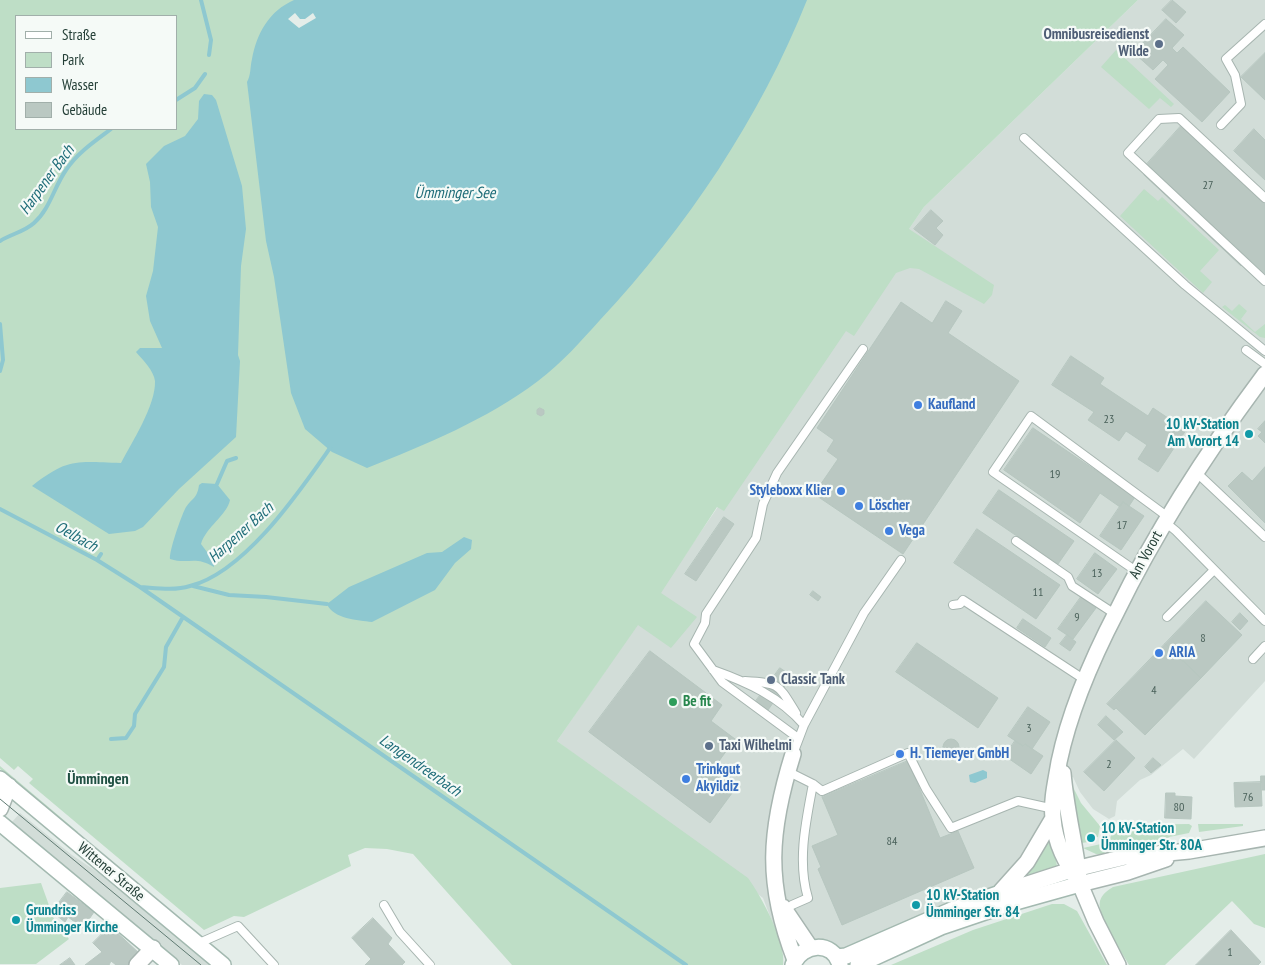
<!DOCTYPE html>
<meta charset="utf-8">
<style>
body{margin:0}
#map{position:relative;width:1265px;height:965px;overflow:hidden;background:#e4ede9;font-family:"PT Sans Narrow",sans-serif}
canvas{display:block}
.legend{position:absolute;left:15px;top:15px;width:162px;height:115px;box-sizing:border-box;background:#f5faf7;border:1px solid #a1afaa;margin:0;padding:6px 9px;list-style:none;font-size:15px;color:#243f37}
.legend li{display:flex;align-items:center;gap:10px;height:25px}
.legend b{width:25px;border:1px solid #a1afaa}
</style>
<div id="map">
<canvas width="1265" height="965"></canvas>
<ul class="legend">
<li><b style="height:6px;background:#fff"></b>Straße</li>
<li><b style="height:14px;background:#bedec6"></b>Park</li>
<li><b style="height:14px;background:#8ec8d0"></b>Wasser</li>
<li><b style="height:14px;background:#bac8c2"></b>Gebäude</li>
</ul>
</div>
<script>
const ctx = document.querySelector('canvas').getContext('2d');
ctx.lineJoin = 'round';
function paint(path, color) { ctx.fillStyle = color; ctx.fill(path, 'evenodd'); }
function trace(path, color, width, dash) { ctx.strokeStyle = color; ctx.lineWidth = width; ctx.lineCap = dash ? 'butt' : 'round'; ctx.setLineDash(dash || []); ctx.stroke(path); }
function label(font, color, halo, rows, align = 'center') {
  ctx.font = font + ' "PT Sans Narrow",sans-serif'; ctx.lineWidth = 4.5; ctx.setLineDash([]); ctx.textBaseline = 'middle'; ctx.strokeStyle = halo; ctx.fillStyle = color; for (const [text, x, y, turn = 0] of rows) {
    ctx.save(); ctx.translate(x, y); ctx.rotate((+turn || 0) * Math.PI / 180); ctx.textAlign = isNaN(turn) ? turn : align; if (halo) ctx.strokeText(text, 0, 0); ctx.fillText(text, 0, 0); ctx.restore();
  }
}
paint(new Path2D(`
 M1138 0H1265V681L1194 759 1183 749 1151 775 1140 780 1117 801 1115 816 1109 819 1093 809 1080 792 1073 777 1070 778 1049 805 1042 829 1029 852 995 885 858 947 845 950 809 938 785 955 763 898 557 741 924 207Z
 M20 813 72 855 109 880 210 965H182L13 824 12 822Z`), '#d2ddd8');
paint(new Path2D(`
 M0 0H1138L924 207 909 229 994 285 992 295 984 304 919 269 910 268 896 273 854 336 846 331 724 511 717 507 661 593 697 617 671 648 638 625 557 741 748 878C761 896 787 943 783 965H512L413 854 387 849 365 848 348 855 351 866 244 917 234 916 204 930 29 783 33 779 18 766 14 770 0 758ZM16 16H176V129H16Z
 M1116 50 1174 104 1171 107 1160 98 1149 109 1101 67Z
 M1144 189 1158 201 1162 197 1219 250 1200 271 1212 282 1203 293 1120 216Z
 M1239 304 1247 311 1241 319 1255 332 1265 324V338L1260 337 1222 307 1225 305 1232 311Z
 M0 766 78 832 77 833 0 769Z
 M1070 781 1081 803 1100 826 1098 837 1088 838 1089 842 1081 843Z
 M1189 824 1192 826 1189 833 1169 837 1168 841 1113 852 1110 840 1113 825Z
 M1198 824H1243V826L1199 832Z
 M1049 838 1052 839 1057 866 1024 876Z
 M1101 844 1106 854H1096L1083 848Z
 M1265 854V928L1254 924 1232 901 1165 965H1129C1122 952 1096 915 1100 901 1102 894 1108 890 1113 887Z
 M41 883 55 922 69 939 36 964H0V888Z
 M1052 904H1064L1077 911 1107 965H891L973 930Z`), '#bedec6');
paint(new Path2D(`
 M294 0H807C760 118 687 227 600 320 581 341 562 363 538 381 486 420 427 444 367 468L332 452 305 429 291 393 274 277 266 241 247 82C251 75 250 67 252 59 257 33 269 11 294 0Z
 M204 94 212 95 216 100 242 186 246 229 241 266 238 355 240 361 236 437 179 489 143 527 135 531 109 534 32 486C69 457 77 462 121 463 132 442 156 405 155 381 154 371 143 360 136 352L140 348H162L150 321 146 296 153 271 158 227 151 207 150 182 146 164 164 146 185 136 198 119 199 101Z
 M202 483 217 484 230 500C227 515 206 527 201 544L213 560 214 567C194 555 189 565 170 559 169 551 181 517 185 509 191 498 197 500 199 485Z
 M464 537 472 540 471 549 455 563 435 590 372 622C358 620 333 619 327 604L349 587 427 553 442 552Z
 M983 770 987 772V778L975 783 970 782 969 775Z`), '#8ec8d0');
paint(new Path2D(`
 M295 13 300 19H305L313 13 316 18 299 28 288 19Z`), '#e4ede9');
trace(new Path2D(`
 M201 0 211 40 209 55
 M176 100 195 88 205 74
 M0 241C11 234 24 232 34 223 50 209 54 187 66 170 77 153 95 141 111 129
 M0 324 3 360 0 371
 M217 484 227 461 236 458
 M0 509 97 560 140 587 686 965
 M97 560 101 554
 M193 586 229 595 266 597 327 604
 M140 587C156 588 174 591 190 586 245 572 299 492 330 448
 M111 739 126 738 134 726 135 714 164 667 166 647 183 617`), '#8ec8d0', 4);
const building = new Path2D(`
 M1172 0 1186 12 1176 23 1162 10Z
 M1166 19 1184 35 1172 48 1177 53 1183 47 1230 92 1202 122 1155 79 1168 65 1163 60 1153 70 1134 53Z
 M1265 53V100L1241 77Z
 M1181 126 1265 204V274L1147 164Z
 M1254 129 1265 140V180L1234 151Z
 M1151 168 1248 258 1241 266 1144 175Z
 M931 210 943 221 936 228 943 235 935 245 914 229Z
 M946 301 962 311 948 333 1019 381 903 554 814 494 838 459 827 451 834 440 817 428 901 302 932 323Z
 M1071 356 1104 378 1100 384 1148 416 1153 408 1186 430 1158 472 1138 459 1147 445 1126 431 1119 441 1088 420 1094 412 1052 385Z
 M540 408 544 410V414L541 416 537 414V410Z
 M1265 421V443L1258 436 1262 432 1258 429Z
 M1033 428 1135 497 1129 506 1123 502 1120 507 1100 493 1080 523 1004 470Z
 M1248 430 1254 435 1250 439 1244 434Z
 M1265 467V523L1228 486 1242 472 1252 481Z
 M999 490 1074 541 1058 564 983 513Z
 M1123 502 1144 516 1121 550 1100 536Z
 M724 517 734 524 696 581 685 574Z
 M977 529 1060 585 1036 619 954 563Z
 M1095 553 1117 569 1098 594 1077 579Z
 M813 591 821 597 818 601 810 595Z
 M1081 597 1096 608 1073 639 1058 629Z
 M1206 601 1242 635 1201 678 1165 644Z
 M1240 613 1248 621 1240 630 1232 622Z
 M1023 619 1051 638 1045 647 1017 628Z
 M1067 635 1076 642 1070 651 1060 644Z
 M917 643 998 698 978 728 896 672Z
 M1165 644 1201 678 1145 735 1116 708 1114 710 1107 704Z
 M650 651 722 705 711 721 735 739 711 772 735 789 710 823 589 732Z
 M780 668 792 676 768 710 756 701Z
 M1028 707 1050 722 1032 749 1025 744 1023 746 1008 736Z
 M1106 716 1123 732 1114 740 1098 725Z
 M943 747a8 8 0 1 1 16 0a8 8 0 1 1-16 0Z
 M1116 740 1135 758 1104 791 1084 772Z
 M1015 741 1023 746 1025 744 1043 756 1031 774 1005 756Z
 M1153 758 1161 765 1151 773 1145 767Z
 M908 761 940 838 958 831 974 868 842 925 818 869 821 867 812 846 838 835 822 797Z
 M1261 776H1265V790H1261Z
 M1261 782 1262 806 1235 807 1234 783Z
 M1166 793H1175V796L1192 797 1191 819 1165 818Z
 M67 892 94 912 83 928 68 917 65 922 52 912Z
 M373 918 392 938 388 944 405 962 402 965H365L371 959 352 938Z
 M110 926 140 954 129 965H116L111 961 109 965H85L102 952 93 943Z
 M1231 930 1261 962 1258 965H1196Z
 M70 958 75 965H60Z`);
paint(building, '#bac8c2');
trace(building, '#b7c7c0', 1);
const service = new Path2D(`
 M1221 125 1241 104 1235 75 1226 59 1265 24
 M1024 138 1185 285 1265 351
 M1265 198 1179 118 1159 119 1128 153 1265 281
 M1246 350 1265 364
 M1196 472 1265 537
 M1165 522 1176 531 1265 621
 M1016 541 1068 577 1072 586 1115 614
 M1136 571 993 472 1031 416 1168 517
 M953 605 960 604 963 600 1085 680
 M1167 617 1213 571
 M1253 659 1265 646
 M713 670C747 682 780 697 804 725
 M745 681C780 683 778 684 796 713
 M798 738 722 682 694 644 705 623 706 614 756 538 763 504 777 473 863 349
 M793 754 804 725 864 613 901 560
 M787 771 813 784 822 791 908 753 926 789 951 828 1018 801 1054 809
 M384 905 400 932 430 965
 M785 911 792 905 808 898C797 861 806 821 813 784
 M197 944 238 926 274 965`);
const minor = new Path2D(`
 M793 754C769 831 765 883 795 960
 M0 809 9 786
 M1080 884 1096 922 1118 965
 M783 907 810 947
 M137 965 153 948`);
const tertiary = new Path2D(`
 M1063 773C1066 809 1075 843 1079 878
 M1080 884C1066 863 1055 844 1053 818 1051 800 1056 781 1059 762 1070 709 1092 659 1117 611 1158 527 1209 449 1265 374
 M1080 884 1128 872 1166 859
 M1001 891 1027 862 1053 818
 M1000 893 1071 870 1125 857 1189 851 1265 838`);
const secondary = new Path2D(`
 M0 779 223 965
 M0 823 171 965
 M837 957 846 956 954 909 1000 893
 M793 965C802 943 833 940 840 965
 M858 965 941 927 1012 903 1080 884`);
trace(service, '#a7b5b0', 10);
trace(minor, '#a7b5b0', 18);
trace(tertiary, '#a7b5b0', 18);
trace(secondary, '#a3b9b0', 18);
trace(service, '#fff', 8);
trace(minor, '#fff', 15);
trace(tertiary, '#fff', 15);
trace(secondary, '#fff', 15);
trace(new Path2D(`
 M0 799 201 965`), '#5f7a72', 1);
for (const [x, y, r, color] of [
 [1159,44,5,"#5c6f8a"],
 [918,405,5,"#3f7fe0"],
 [1249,434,5,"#0f9aa8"],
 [841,491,5,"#3f7fe0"],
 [859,506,5,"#3f7fe0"],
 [889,531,5,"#3f7fe0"],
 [1159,653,5,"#3f7fe0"],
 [771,680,5,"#5c6f8a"],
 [673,702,5,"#2e9e5b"],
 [709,746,5,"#5c6f8a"],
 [900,754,5,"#3f7fe0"],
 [686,779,5,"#3f7fe0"],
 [1091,838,5,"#0f9aa8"],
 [916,905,5,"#0f9aa8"],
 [16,920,5,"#0f9aa8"]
]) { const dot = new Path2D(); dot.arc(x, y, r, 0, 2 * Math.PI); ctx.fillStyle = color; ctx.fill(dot); trace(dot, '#f5faf7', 2); }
label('12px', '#4a615a', null, [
 ["27",1208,186],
 ["23",1109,420],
 ["19",1055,475],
 ["17",1122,526],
 ["13",1097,574],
 ["11",1038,593],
 ["9",1077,618],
 ["8",1203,639],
 ["4",1154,691],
 ["3",1029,729],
 ["2",1109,765],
 ["76",1248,798],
 ["80",1179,808],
 ["84",892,842],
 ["1",1230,953]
]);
label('bold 15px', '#4e5e75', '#f5faf7', [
 ["Omnibusreisedienst",1149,35,"right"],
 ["Wilde",1149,52,"right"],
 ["Classic Tank",781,680],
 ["Taxi Wilhelmi",719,746]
], 'left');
label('bold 15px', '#366cbe', '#f5faf7', [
 ["Kaufland",928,405],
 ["Styleboxx Klier",831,491,"right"],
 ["Löscher",869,506],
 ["Vega",899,531],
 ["ARIA",1169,653],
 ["H. Tiemeyer GmbH",910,754],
 ["Trinkgut",696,770],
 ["Akyildiz",696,787]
], 'left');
label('bold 15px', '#0d838f', '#f5faf7', [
 ["10 kV-Station",1239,425,"right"],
 ["Am Vorort 14",1239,442,"right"],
 ["10 kV-Station",1101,829],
 ["Ümminger Str. 80A",1101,846],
 ["10 kV-Station",926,896],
 ["Ümminger Str. 84",926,913],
 ["Grundriss",26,911],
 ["Ümminger Kirche",26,928]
], 'left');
label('15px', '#243f37', '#f5faf7', [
 ["Am Vorort",1146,555,-61],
 ["Wittener Straße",111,872,40]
]);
label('bold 15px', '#27864d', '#f5faf7', [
 ["Be fit",683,702]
], 'left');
label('italic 16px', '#1f6d79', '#f5faf7', [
 ["Harpener Bach",47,180,-54],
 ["Ümminger See",455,193],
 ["Harpener Bach",241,533,-42],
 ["Oelbach",76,537,29],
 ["Langendreerbach",420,766,35]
]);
label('bold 16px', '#205043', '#f5faf7', [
 ["Ümmingen",98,779]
]);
</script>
